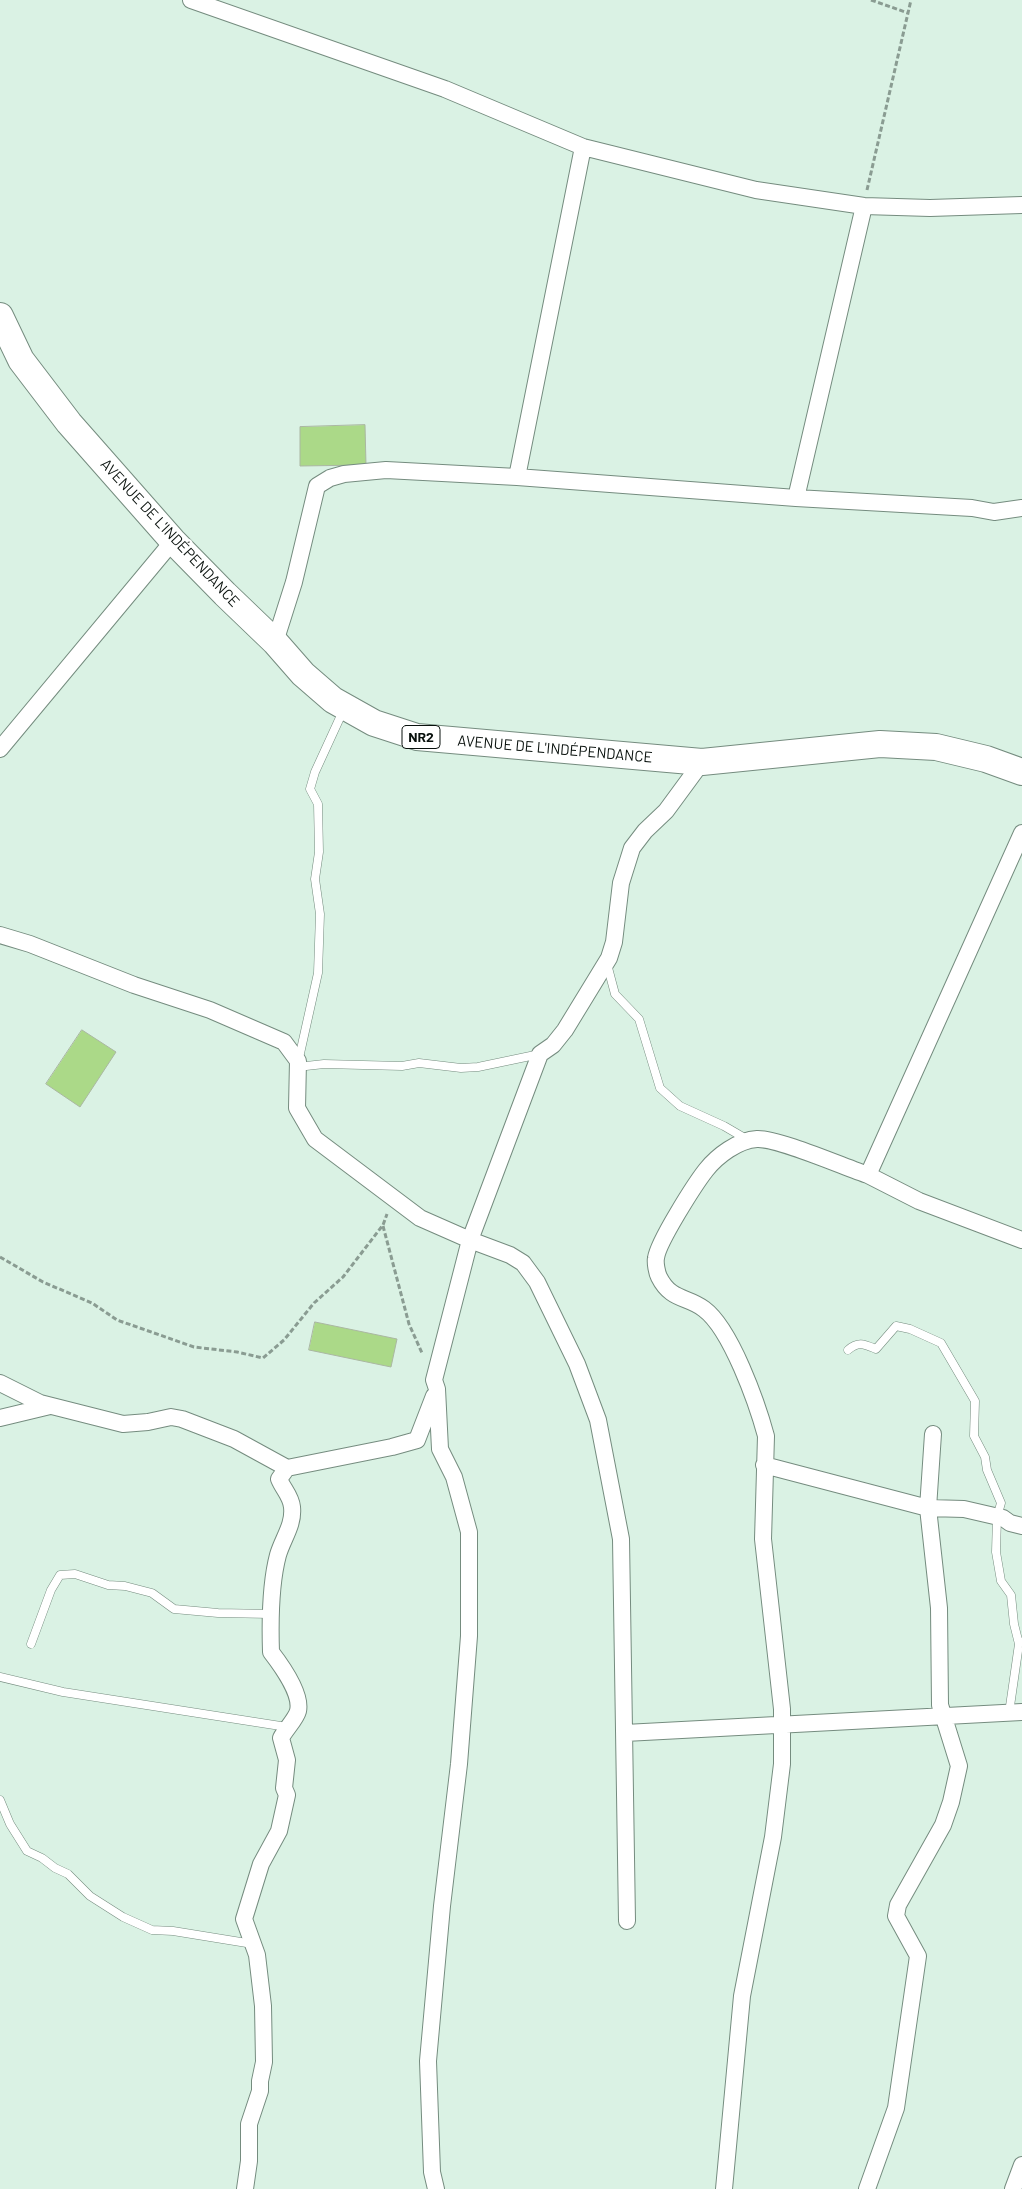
<!DOCTYPE html>
<meta charset="utf-8">
<style>
body{margin:0}
canvas{display:block;background:#daf2e4}
</style>
<canvas width="1022" height="2189"></canvas>
<script>
const ctx = document.querySelector('canvas').getContext('2d');
ctx.lineJoin = 'round';
function paint(path, color) { ctx.fillStyle = color; ctx.fill(path, 'evenodd'); }
function trace(path, color, width, dash) { ctx.strokeStyle = color; ctx.lineWidth = width; ctx.lineCap = dash ? 'butt' : 'round'; ctx.setLineDash(dash || []); ctx.stroke(path); }
function label(font, color, halo, rows, align = 'center') {
  ctx.font = font + ' Barlow,sans-serif'; ctx.lineWidth = 4.5; ctx.setLineDash([]); ctx.textBaseline = 'middle'; ctx.strokeStyle = halo; ctx.fillStyle = color; for (const [text, x, y, turn = 0] of rows) {
    ctx.save(); ctx.translate(x, y); ctx.rotate((+turn || 0) * Math.PI / 180); ctx.textAlign = isNaN(turn) ? turn : align; if (halo) ctx.strokeText(text, 0, 0); ctx.fillText(text, 0, 0); ctx.restore();
  }
}
const building = new Path2D(`
 M365 425 366 465 300 466V427Z
 M82 1030 116 1052 80 1107 46 1084Z
 M315 1322 397 1339 391 1367 309 1350Z`);
paint(building, '#abd988');
trace(building, '#aab7a2', 1);
const service = new Path2D(`
 M343 711 315 772 310 789 318 804 319 852 315 879 320 914 318 973 297 1067 324 1064 402 1066 419 1063 461 1068 478 1067 540 1054
 M607 964 615 994 639 1019 660 1088 680 1106 724 1126 748 1140
 M848 1350C858 1341 864 1344 876 1349L896 1326 910 1329 941 1343 975 1401 974 1436 985 1457 987 1470 1001 1503 997 1517 996 1552 1001 1581 1011 1595 1014 1624 1019 1644
 M31 1644 51 1590 60 1575 75 1574 108 1585 125 1586 152 1593 174 1609 218 1613 271 1614
 M0 1677 63 1692 287 1727
 M1009 1713 1019 1644 1022 1642
 M0 1800 10 1824 27 1851 42 1858 55 1868 68 1874 90 1896 123 1917 152 1930 173 1931 253 1944`);
const minor = new Path2D(`
 M191 0 445 89 583 147 756 190 864 206 930 208 1022 205
 M517 477 583 147
 M796 498 864 206
 M275 642 294 582 317 486 330 478 344 474 386 470 517 477 796 498 972 508 994 512 1022 508
 M0 749 173 541
 M1022 833 868 1175 919 1201 1022 1240
 M0 935 30 944 134 985 210 1010 284 1042 298 1061 297 1108 315 1139 420 1218 470 1240 510 1255 523 1263 537 1282 577 1364 598 1420 621 1539 627 1921
 M0 1383 40 1403 123 1424 148 1422 171 1417 182 1419 234 1439 287 1468 392 1447 417 1440 434 1396
 M0 1418 50 1406
 M764 1465 928 1508 964 1509 1003 1518 1010 1523 1022 1526
 M625 1733 1022 1712
 M245 2189 249 2161V2124L260 2091V2081L264 2062 263 2006 257 1955 244 1919 261 1864 279 1831 287 1795 284 1788 287 1760 281 1738C285 1730 296 1719 298 1711 302 1694 281 1665 271 1652 270 1621 270 1585 278 1555 283 1538 294 1525 292 1507 291 1496 283 1489 279 1479L287 1468
 M436 2189 432 2172 428 2061 442 1906 459 1764 469 1636V1532L454 1477 440 1449 437 1389 434 1380 470 1240 540 1054 553 1045 565 1030 609 958 614 942 621 883 632 848 645 831 666 811 702 762
 M724 2189 742 1996 773 1837 782 1764V1709L763 1539 766 1436C757 1403 731 1329 704 1309 687 1296 671 1301 659 1277 657 1273 655 1263 656 1258 658 1242 695 1184 706 1170 717 1156 738 1140 757 1139 778 1138 844 1167 868 1175
 M867 2189 896 2108 918 1956 896 1916 898 1905 943 1825 951 1802 959 1766 940 1705 939 1608 928 1508 933 1434
 M1013 2189 1022 2165`);
const trunk = new Path2D(`
 M0 316 21 360 69 423 173 541 225 594 275 642 303 674 333 700 374 723 417 737 702 762 880 744 936 747 986 759 1022 772`);
trace(service, '#758c7f', 9);
trace(minor, '#758c7f', 18);
trace(trunk, '#758c7f', 28);
trace(new Path2D(`
 M871 0 908 13
 M867 190 911 0
 M383 1226 409 1324 422 1353
 M0 1257 43 1282 92 1303 117 1320 194 1347 237 1352 263 1358 284 1340 314 1303 343 1277 383 1225 387 1214`), '#8a9c92', 3, [5, 2.5]);
trace(service, '#fff', 8);
trace(minor, '#fff', 16);
trace(trunk, '#fff', 26);
for (const [x, y, w] of [
 [421,737,38]
]) { const box = new Path2D(); box.roundRect(x - w / 2, y - 11.5, w, 23, 4); ctx.fillStyle = '#fff'; ctx.fill(box); trace(box, '#09110d', 1); }
label('bold 14px', '#09110d', null, [
 ["NR2",421,737]
]);
label('15px', '#09110d', '#fff', [
 ["AVENUE DE L'INDÉPENDANCE",170,533,47],
 ["AVENUE DE L'INDÉPENDANCE",555,749,5]
]);
</script>
